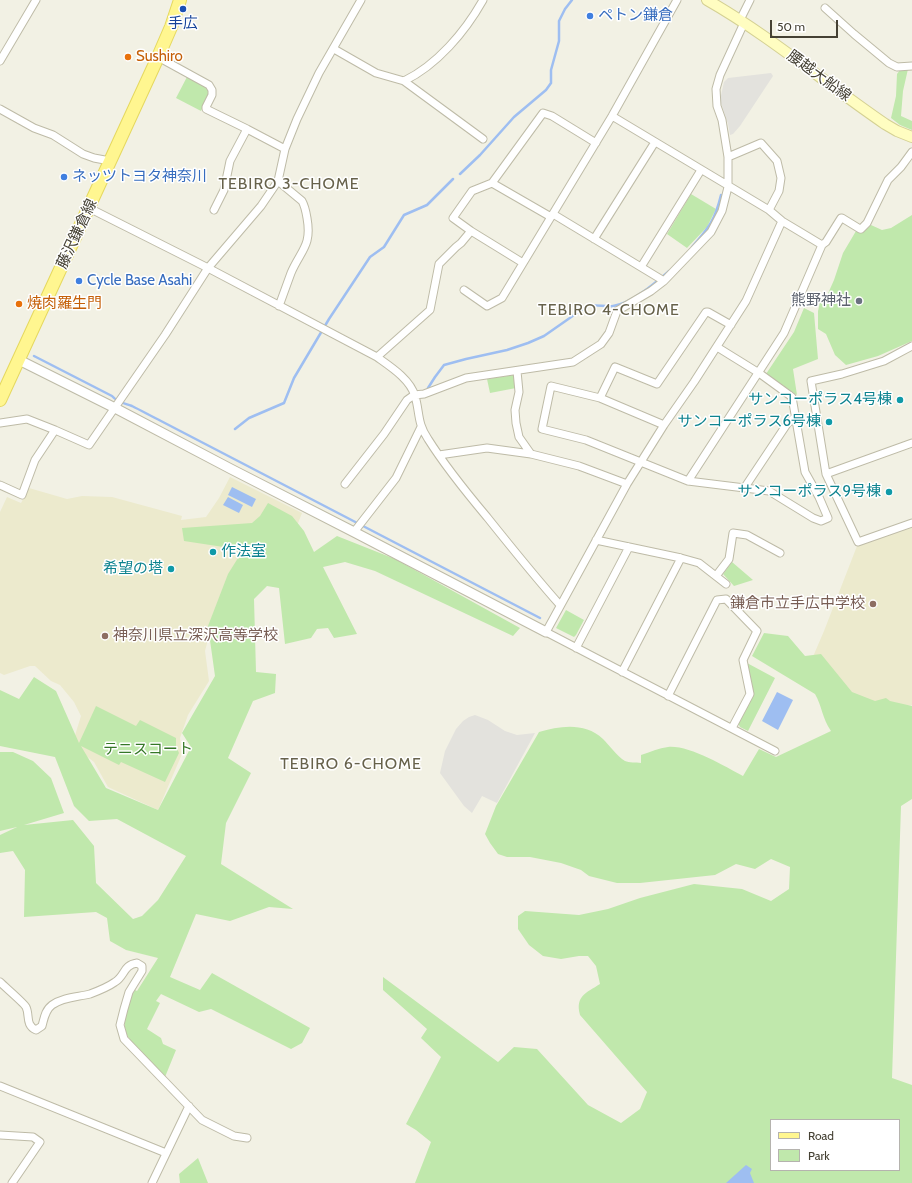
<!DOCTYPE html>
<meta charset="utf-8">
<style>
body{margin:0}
#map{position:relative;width:912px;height:1183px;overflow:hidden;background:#f2f1e4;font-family:Cabin,sans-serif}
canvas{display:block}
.legend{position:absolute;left:770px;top:1119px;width:130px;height:52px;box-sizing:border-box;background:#fff;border:1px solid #b5b3ae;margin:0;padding:5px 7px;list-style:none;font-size:12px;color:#454134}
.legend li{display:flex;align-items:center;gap:8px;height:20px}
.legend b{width:20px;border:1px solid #b5b3ae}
.scale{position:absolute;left:770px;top:20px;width:68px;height:18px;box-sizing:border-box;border:2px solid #454134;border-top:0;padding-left:5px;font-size:12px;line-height:14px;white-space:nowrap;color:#454134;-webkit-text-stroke:3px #fff;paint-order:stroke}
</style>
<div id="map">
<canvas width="912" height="1183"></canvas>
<ul class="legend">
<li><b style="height:5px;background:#fff690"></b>Road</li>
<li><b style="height:11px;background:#c0e8ac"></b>Park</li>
</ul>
<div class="scale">50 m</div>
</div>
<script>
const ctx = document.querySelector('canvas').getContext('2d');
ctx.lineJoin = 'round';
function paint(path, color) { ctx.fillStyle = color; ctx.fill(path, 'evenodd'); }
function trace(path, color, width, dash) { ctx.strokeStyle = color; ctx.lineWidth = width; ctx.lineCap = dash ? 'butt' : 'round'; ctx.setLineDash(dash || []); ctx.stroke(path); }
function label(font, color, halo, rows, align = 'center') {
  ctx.font = font + ' Cabin,"Noto Sans JP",sans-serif'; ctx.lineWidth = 3; ctx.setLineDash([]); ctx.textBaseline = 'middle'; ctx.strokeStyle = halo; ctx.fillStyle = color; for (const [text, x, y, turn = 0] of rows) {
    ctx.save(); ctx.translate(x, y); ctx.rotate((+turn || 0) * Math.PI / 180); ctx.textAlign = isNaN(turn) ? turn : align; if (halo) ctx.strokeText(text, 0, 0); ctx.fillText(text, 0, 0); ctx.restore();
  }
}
paint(new Path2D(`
 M230 477 302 513 291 541 213 620 205 651 209 681 188 715 180 738 182 754 158 810 108 787 94 762 72 745 81 716 74 702 60 685 51 681 35 666H30L4 675 0 673V512L7 497 21 503 29 488 67 499 82 496 112 497 182 516 181 520 206 517 219 498Z
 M912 526V705L892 708 859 717 806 673 824 631 857 546Z`), '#eceacd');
paint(new Path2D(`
 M908 69 903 91 901 116 912 121V130L900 125 891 118 896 96 897 74 900 70Z
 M188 75 208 89C210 96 204 104 201 111L176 98Z
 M691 194 716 209 707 227 687 248 667 234Z
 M912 215V341L878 356 846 365 835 355 826 334 818 329V311L821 298H826L834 280 843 253 856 231C862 231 867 230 871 225L882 230 891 228Z
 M804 308 814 313 818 359 793 369 797 395 766 374 794 332Z
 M514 375 516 388 490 393 487 379Z
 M268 503 292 516 304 531 314 552 337 536 395 559 520 628 513 636 375 571 345 562 323 567 357 634 334 638 328 628 317 629 311 638 285 644 279 588 267 586 254 599 256 672 276 674 275 693 253 701 228 758 251 773 226 823 221 864 293 909 269 907 230 921 196 914 170 977 200 990 212 973 310 1028 302 1043 291 1049 211 1009 199 1012 161 994 156 1001 160 1003 147 1029 161 1038 163 1044 176 1050 165 1077C156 1067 132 1045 127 1035 121 1021 128 1002 135 990L137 991 158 958 126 950 110 941 107 918 96 912 24 917 25 870 13 851 0 853V835L17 827 0 831V752H13L33 761 51 778 64 813 24 825 73 820 94 846 96 883 133 919 142 916 158 900 186 856 117 819 89 821 74 806 55 757 0 746V690L19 699 34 677 56 691 79 743 96 706 136 726 140 720 176 738V746L179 753 165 782 121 762 119 765 81 746 106 788 158 810 191 747 182 733 215 676 208 626 228 574 243 550 184 541 182 528 252 523 260 516Z
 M732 562 753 580 734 586 723 574Z
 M566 610 584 620 576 635 574 637 556 628Z
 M764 633 788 636 805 656 821 654 852 692 875 701 886 698 890 701 912 706V799L901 806 892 1078 912 1085V1183H415L431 1142 416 1130 406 1124 441 1057 421 1038 427 1029 383 990V977L498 1062 514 1047 537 1049 588 1105 621 1123 640 1109 647 1092 580 1015C575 996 586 993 600 984L596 966 588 956H579L561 959 543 956 529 945 518 929V916L525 911 579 915 608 909 640 898 694 884 742 889 771 901 789 889 790 867 771 859 755 869 736 864 715 875 640 883H617L589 876 581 870 561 863 530 857H507L498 854 490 843 485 834 496 806 539 732C560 726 585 722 603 739 610 746 617 756 625 761 629 763 636 762 641 763V755C650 752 659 748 668 747 689 745 724 766 743 776L759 749 776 757 831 731C822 718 822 706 815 694L752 656ZM771 1120H899V1170H771Z
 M747 663 775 678 748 731 740 727 738 723 754 694Z
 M198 1158 208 1183H180L179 1174Z`), '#c0e8ac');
paint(new Path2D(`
 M771 73 773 76 740 126 733 134 730 135 728 124 720 100 724 82 728 78Z
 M475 715 488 720 505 731 517 735 535 733 497 803 482 796 472 813 464 806 440 773 445 751 456 729 463 721 469 717Z`), '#e3e2dd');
paint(new Path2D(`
 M232 487 256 499 252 507 228 495Z
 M228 497 243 505 239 513 223 505Z
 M777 692 793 700 778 730 762 721Z
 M746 1165 752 1169 750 1173 754 1183H726Z`), '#9ebef1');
trace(new Path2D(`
 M460 174 480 155 514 117 546 90 551 83V70L559 41V21L565 9 572 0
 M692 247C709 228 715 220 721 195
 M34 356 112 396C118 403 124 403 132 406 142 411 151 416 161 421L540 618
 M428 388 435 377 444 365 466 359 507 350 528 343 544 336 587 306C596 304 604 307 613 306 631 304 655 283 669 271
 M235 429 249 418 284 403 294 378 329 319 370 257 384 247 404 215 427 205 453 179`), '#9ebef1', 2.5);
const minor = new Path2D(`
 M825 8 854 34 889 63 897 67 912 66
 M740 20 750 0
 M334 49 376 73 404 81 483 139
 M158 57 209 85 212 90V95L206 107V109L247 129
 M0 61 36 0
 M404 81C437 65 465 32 483 0
 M0 109 34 128 53 135 83 154 94 158 110 161
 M612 116 769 210 782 221 822 245
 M728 157 761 143 777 161 781 178 779 191 769 210
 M278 181 302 201C305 206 306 212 307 218 312 246 301 250 291 273 287 284 283 295 279 306
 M492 183 551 217
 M89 208 208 268 377 357C391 367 410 379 415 396 420 413 417 423 428 439 445 466 466 492 487 517 511 547 535 577 560 605
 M214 210 224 190 230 161 247 129 285 149
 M553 214 664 281
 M861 229 867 223 888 180 901 167 912 152
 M594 239 655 142
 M523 263 471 231 453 218 472 191 492 183 543 113 552 116 596 143
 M641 267 701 170
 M464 290 487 306 502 298 612 116 677 0
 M912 346 884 361 842 374 811 381 826 474 858 542 912 523
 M377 357 430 310 439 264 456 247 461 243 471 231
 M517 371 519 392 515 410 516 423 519 437 531 454
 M600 398 615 367 657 384 706 312H708L731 325
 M0 423 27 419 55 430
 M664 425 600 398 551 386 542 429 586 440 688 481 769 491 813 518 821 521 828 518 819 497 805 472 792 397 759 373 717 347
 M439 455 487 448 531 454 579 466 627 484
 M826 474 912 443
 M688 481 784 333 822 245 826 242 841 218H842L860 229
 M345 484 384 434 407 400 414 395 424 394 466 378 573 362 601 344 609 333 617 311 651 291 664 281 711 232 722 211 728 187V157L722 120 717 106 716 89 720 75 744 23
 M0 485 22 495 35 460 55 430 89 445 165 335 208 268 261 206 278 181 285 149 297 119 319 73 361 0
 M745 487 787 424 796 416
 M354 532 396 478 421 427
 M596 540 681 558 699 563 726 584
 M716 576 729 559 733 533 747 535 780 553
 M576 648 629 547
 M622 672 681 558
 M668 696 717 600 726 599 757 631 743 660 750 694 732 728
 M775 751 546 632 627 484 664 425 694 382 746 301 782 221
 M0 982C5 987 24 1003 26 1007 30 1015 25 1025 36 1030L42 1026C44 1019 45 1010 52 1005 63 997 78 997 90 994 98 991 108 987 115 982 125 976 123 965 137 963L142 966V971L129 992 124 1009 120 1025 124 1039 202 1120 234 1136 247 1138
 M0 1086 166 1153
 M0 1135 33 1137 40 1142 12 1183
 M152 1183 189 1106`);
const tertiary = new Path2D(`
 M19 360 115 408 231 469 354 532 546 632`);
const secondary = new Path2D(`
 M707 0C770 36 825 83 885 124L897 131 912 137`);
const primary = new Path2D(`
 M0 400 158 57 171 27 180 0`);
trace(minor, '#bebba7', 9);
trace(tertiary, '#bebba7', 11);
trace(secondary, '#d4d093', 12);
trace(primary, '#e5d85f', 14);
trace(minor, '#fff', 7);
trace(tertiary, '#fff', 9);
trace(secondary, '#fffdc1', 10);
trace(primary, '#fff690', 12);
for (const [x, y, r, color] of [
 [183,9,4,"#1a4fb4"],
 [590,16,4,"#3f7fe0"],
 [128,57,4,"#e8710a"],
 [64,177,4,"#3f7fe0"],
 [79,281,4,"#3f7fe0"],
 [859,301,4,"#6b7280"],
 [19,304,4,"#e8710a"],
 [900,400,4,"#0f9aa8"],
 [829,422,4,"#0f9aa8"],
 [889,492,4,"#0f9aa8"],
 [213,552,4,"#0f9aa8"],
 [171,569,4,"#0f9aa8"],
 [873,604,4,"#8d6e63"],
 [105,636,4,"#8d6e63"]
]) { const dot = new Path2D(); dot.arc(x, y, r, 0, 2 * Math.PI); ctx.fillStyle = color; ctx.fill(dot); trace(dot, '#fff', 1.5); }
label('15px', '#366cbe', '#fff', [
 ["ペトン鎌倉",598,16],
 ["ネッツトヨタ神奈川",72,177],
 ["Cycle Base Asahi",87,281]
], 'left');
label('15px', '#164399', '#fff', [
 ["手広",183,24]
]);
label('15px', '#c56008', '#fff', [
 ["Sushiro",136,57],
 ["焼肉羅生門",27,304]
], 'left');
label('15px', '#454134', '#fff', [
 ["腰越大船線",819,76,36],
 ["藤沢鎌倉線",77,234,-65]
]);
label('15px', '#5b616d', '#fff', [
 ["熊野神社",851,301]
], 'right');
label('15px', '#0d838f', '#fff', [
 ["サンコーポラス4号棟",892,400],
 ["サンコーポラス6号棟",821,422],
 ["サンコーポラス9号棟",881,492],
 ["作法室",221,552,"left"],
 ["希望の塔",163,569]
], 'right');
label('15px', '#785e54', '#fff', [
 ["鎌倉市立手広中学校",865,604],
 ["神奈川県立深沢高等学校",113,636,"left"]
], 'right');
label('15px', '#357727', '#fff', [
 ["テニスコート",148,750]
]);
ctx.letterSpacing = '1px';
label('16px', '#67624b', '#fff', [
 ["TEBIRO 3-CHOME",289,184],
 ["TEBIRO 4-CHOME",609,310],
 ["TEBIRO 6-CHOME",351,764]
]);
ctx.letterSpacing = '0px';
</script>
